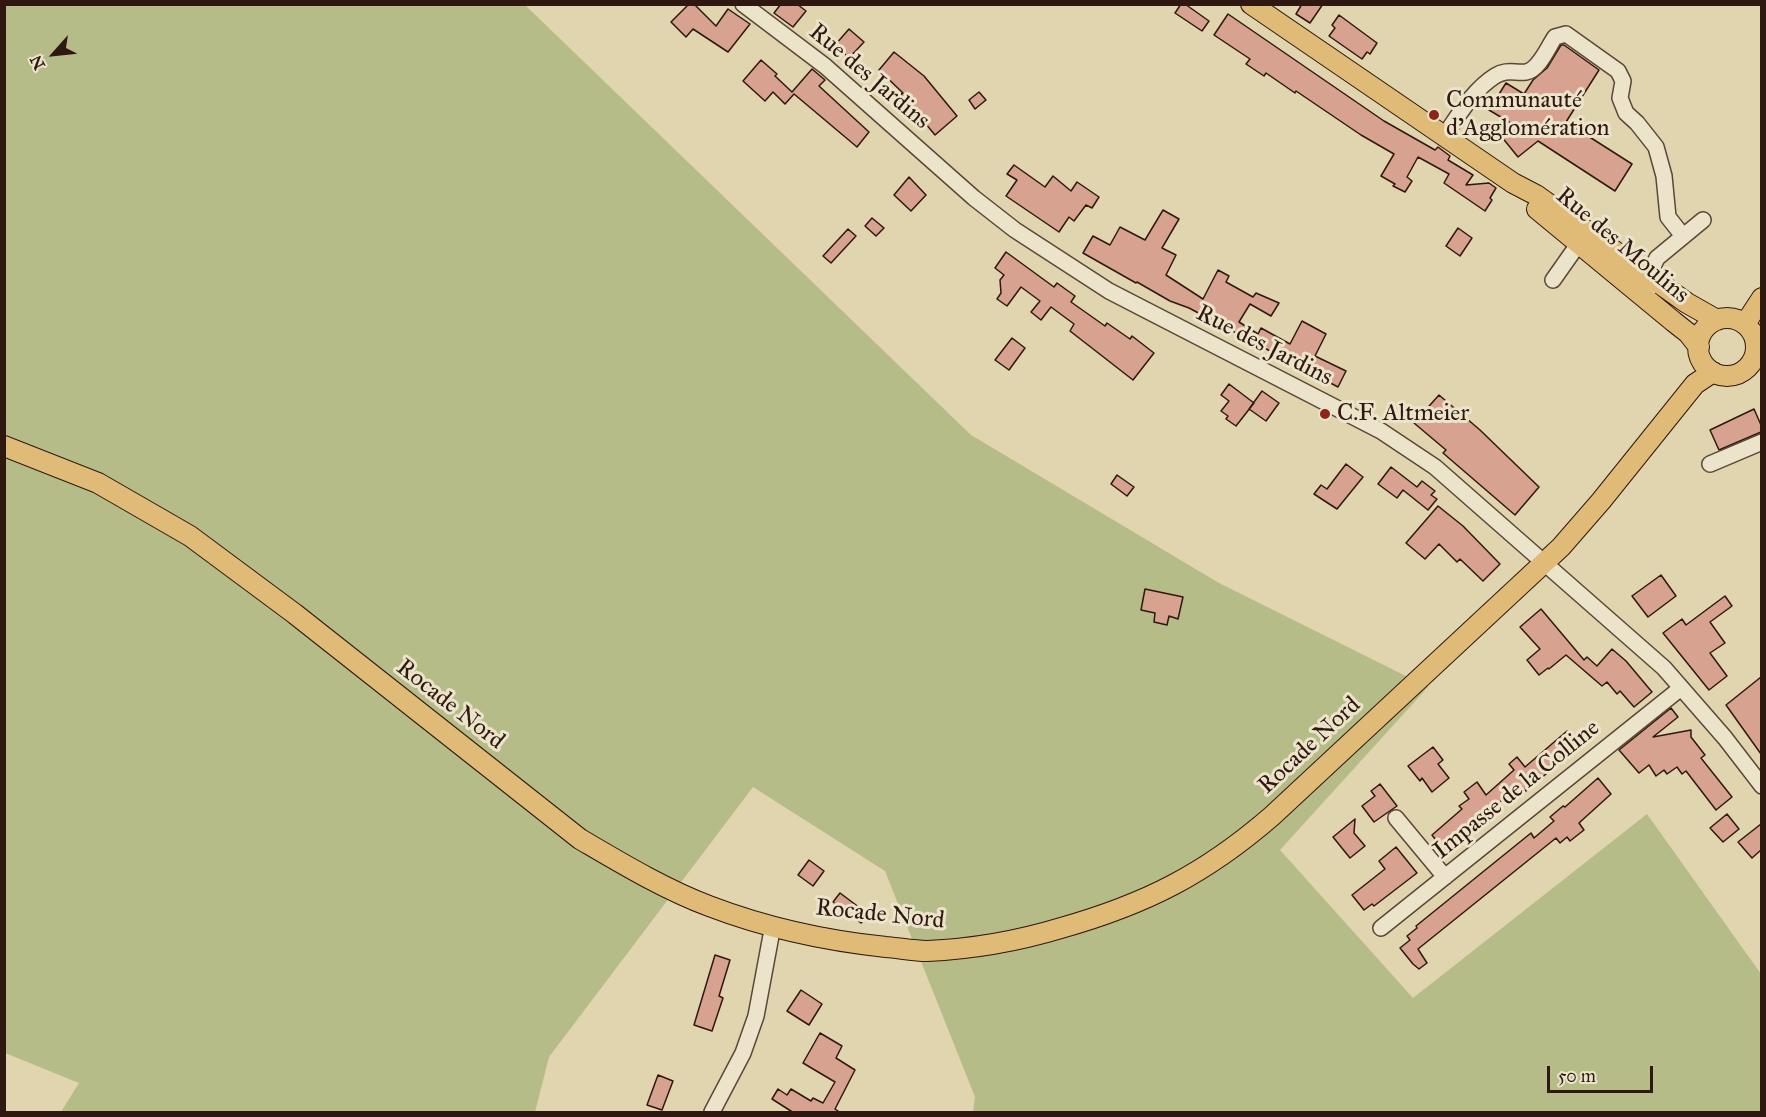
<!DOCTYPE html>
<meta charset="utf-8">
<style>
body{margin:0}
#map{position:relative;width:1766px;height:1117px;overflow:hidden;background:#e0d5ae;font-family:"IM FELL Great Primer",serif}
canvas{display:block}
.frame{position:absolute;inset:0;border:6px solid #2f180f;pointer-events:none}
.north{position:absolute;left:24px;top:24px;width:60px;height:60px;-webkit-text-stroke:4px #ebe4ca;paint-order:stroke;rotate:243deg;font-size:16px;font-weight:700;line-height:24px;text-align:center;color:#2f180f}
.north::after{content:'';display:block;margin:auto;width:21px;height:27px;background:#2f180f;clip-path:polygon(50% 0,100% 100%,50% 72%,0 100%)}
.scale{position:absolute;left:1547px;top:1066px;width:106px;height:27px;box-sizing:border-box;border:3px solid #2f180f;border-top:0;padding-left:8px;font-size:18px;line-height:21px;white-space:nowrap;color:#2f180f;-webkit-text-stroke:4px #ebe4ca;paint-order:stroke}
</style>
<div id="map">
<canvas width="1766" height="1117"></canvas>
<div class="frame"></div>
<div class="north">N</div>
<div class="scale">50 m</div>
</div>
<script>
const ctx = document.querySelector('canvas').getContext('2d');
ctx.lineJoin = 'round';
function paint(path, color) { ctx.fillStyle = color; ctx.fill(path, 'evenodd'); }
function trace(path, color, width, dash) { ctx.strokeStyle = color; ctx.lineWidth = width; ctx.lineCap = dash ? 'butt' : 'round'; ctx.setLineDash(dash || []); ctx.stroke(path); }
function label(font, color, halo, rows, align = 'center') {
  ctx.font = font + ' "IM FELL Great Primer",serif'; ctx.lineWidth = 6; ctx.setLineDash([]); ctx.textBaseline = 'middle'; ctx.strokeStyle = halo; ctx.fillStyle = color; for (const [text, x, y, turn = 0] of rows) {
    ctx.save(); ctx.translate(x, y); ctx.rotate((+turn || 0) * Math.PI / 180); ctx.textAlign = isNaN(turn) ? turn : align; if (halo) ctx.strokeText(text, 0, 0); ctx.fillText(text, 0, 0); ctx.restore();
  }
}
paint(new Path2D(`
 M4 5H525L971 435 1219 583 1428 687 1280 850 1413 998 1647 814 1761 974V1112H973L975 1097 885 871 753 787 549 1057 535 1112H61L79 1083 5 1053Z`), '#b5bc88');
const building = new Path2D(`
 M689 4H694L716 26 728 9 750 24 728 52 693 29 686 37 671 22Z
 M781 4H797L806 11 793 27 774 13Z
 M1181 4H1185L1209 21 1202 31 1175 13Z
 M1302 4H1323L1310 23 1296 14Z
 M1228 14 1384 121 1435 150 1438 147 1450 156 1448 160 1473 175 1466 185 1489 183 1496 188 1490 198 1492 200 1485 211 1444 183 1449 174 1418 157 1407 177 1412 181 1405 192 1393 186 1395 184 1381 176 1394 154 1361 135 1296 91 1295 93 1266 73 1264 76 1246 64 1250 59 1214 35Z
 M1339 15 1377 43 1370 54 1367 52 1362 59 1329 36 1335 28 1332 25Z
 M849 29 864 42 849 58 835 45Z
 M1561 45H1564L1599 70 1566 122 1632 164 1615 191 1538 141 1518 157 1501 136 1514 125 1489 110 1506 83 1524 94 1533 80 1547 68Z
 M894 52 924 76 957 116 935 135 901 94 903 93 879 70Z
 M761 60 777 74 775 76 792 92 812 69 825 80 819 86 869 132 857 147 794 94 785 104 773 92 765 101 743 81Z
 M979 92 986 100 975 109 969 100Z
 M1014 165 1045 187 1053 176 1071 191 1077 182 1099 197 1092 208 1086 205 1074 221 1069 217 1059 232 1006 196 1017 180 1007 174Z
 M909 177 926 195 911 211 894 195Z
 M1163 210 1179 219 1162 248 1176 255 1166 275 1203 299 1218 270 1229 276 1226 282 1253 297 1256 293 1279 303 1271 316 1250 304 1239 322 1258 334 1261 328 1290 344 1302 321 1326 334 1315 356 1346 371 1338 387 1189 308 1170 301 1137 282 1136 283 1083 253 1093 236 1110 245 1120 227 1145 240Z
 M872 218 884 228 876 236 865 226Z
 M1458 228 1472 238 1460 256 1446 246Z
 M848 229 856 236 831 263 823 256Z
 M1006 252 1054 287 1057 283 1075 296 1071 302 1105 326 1107 323 1130 339 1132 336 1154 353 1133 380 1070 331 1074 324 1051 307 1041 320 1031 312 1040 301 1021 287 1007 306 997 299 1001 293 1000 280 1004 275 995 268Z
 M1012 338 1025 348 1009 370 995 360Z
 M1229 384 1254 403 1236 426 1226 419 1228 416 1221 411 1229 401 1221 395Z
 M1262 391 1279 403 1266 421 1249 409Z
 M1439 395 1480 430 1539 487 1515 515 1443 453 1446 450 1414 423Z
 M1754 409 1761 425V432L1719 450 1710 430Z
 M1346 464 1363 477 1337 509 1314 494 1321 485 1327 489Z
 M1391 467 1417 487 1422 481 1435 491 1431 495 1437 499 1428 510 1403 490 1397 498 1378 484Z
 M1117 475 1134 487 1127 496 1111 484Z
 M1438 506 1463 526 1500 564 1483 581 1460 559 1457 562 1439 544 1425 559 1406 543Z
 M1661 575 1676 596 1648 617 1632 596Z
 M1145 589 1183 597 1178 619 1169 616 1167 625 1154 622 1155 613 1141 610Z
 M1725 596 1732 606 1710 622 1725 643 1710 653 1727 676 1709 690 1663 633 1682 619 1686 625Z
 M1541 609 1584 660 1587 657 1597 666 1612 649 1626 661 1652 692 1634 707 1620 691 1617 694 1607 682 1602 686 1566 655 1549 669 1548 668 1539 675 1527 660 1540 649 1520 627Z
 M1761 677V754L1726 705Z
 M1671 708 1678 717 1653 737 1691 730V737L1705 755 1701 758 1732 797 1716 810 1686 771 1682 774 1677 767 1667 774 1664 770 1656 776 1649 765 1639 773 1619 750Z
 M1567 731 1579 746 1526 791 1524 789 1513 799 1509 795 1488 811 1490 814 1445 852 1432 835 1462 809 1459 806 1469 799 1464 792 1477 782 1486 795 1514 770 1509 764 1517 757 1525 767Z
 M1433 747 1443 760 1438 764 1449 778 1432 792 1422 778 1420 781 1408 766Z
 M1598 778 1611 794 1579 823 1584 830 1570 841 1567 837 1560 843 1556 838 1418 949 1427 963 1419 969 1413 964 1400 948 1410 940 1407 936 1417 928 1416 926 1531 833 1534 838 1554 821 1550 817 1563 806 1565 807Z
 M1380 784 1397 806 1374 822 1362 806 1375 796 1371 791Z
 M1727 814 1739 829 1723 842 1710 828Z
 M1355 819 1354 833 1365 846 1350 858 1333 837Z
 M1761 824V850L1752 858 1738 842Z
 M1396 847 1417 873 1374 906 1372 904 1364 910 1352 895 1385 869 1379 861Z
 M809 860 824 871 813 886 798 875Z
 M840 893 868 914 861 923 833 902Z
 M715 955 730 960 719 996 723 998 712 1031 694 1025Z
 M801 990 822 1004 809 1025 787 1011Z
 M820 1033 842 1046 836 1058 855 1070 835 1109 841 1113H794L772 1099 778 1089 787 1095 791 1089 811 1101 813 1098 823 1103 835 1082 803 1063Z
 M658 1075 673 1081 662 1110 647 1105Z`);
paint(building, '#d7a28f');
trace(building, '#2f180f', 1.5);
const minor = new Path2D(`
 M743 4 825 66 974 198 1015 230 1109 291 1381 431 1435 467 1664 668 1725 738 1762 786
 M1444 136C1459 115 1473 90 1495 76 1506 69 1514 73 1526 72 1539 70 1548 47 1555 37L1566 34 1618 71 1623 81 1620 98 1626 113 1637 123 1656 147 1664 176 1668 217 1683 236
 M1553 280 1584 236
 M1652 286 1649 275 1657 258 1703 220
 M1710 464 1762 442
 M1396 818 1445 877
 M1381 928 1681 688
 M712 1112 743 1053 756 1016 773 925`);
const major = new Path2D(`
 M1251 4 1513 183 1536 195 1687 303 1717 320
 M1537 209 1674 322 1688 333 1699 347
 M1698 347a29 29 0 1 1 58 0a29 29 0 1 1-58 0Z
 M1745 324 1762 298
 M4 446 98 483 190 536 295 614 580 839C621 863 664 889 709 906 764 927 828 941 886 947 899 948 914 951 927 951 972 949 1018 941 1061 928 1146 904 1205 874 1272 816L1561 547 1601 501 1695 384 1713 372`);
trace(minor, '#5b4737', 18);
trace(major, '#2f180f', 22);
trace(minor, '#ebe4ca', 15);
trace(major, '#e0ba77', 20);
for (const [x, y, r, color] of [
 [1434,115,6,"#8f2418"],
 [1325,414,6,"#8f2418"]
]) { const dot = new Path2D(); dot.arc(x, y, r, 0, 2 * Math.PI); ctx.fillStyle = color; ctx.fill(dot); trace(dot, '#ebe4ca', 2); }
label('24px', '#2f180f', '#ebe4ca', [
 ["Rue des Jardins",869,77,40],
 ["Rue des Moulins",1622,246,40],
 ["Rue des Jardins",1264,346,27],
 ["Rocade Nord",450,705,38],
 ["Rocade Nord",1310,746,-43],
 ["Impasse de la Colline",1517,790,-39],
 ["Rocade Nord",880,915,6]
]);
label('24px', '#2f180f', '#ebe4ca', [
 ["Communauté",1446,101],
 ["d’Agglomération",1446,129],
 ["C.F. Altmeier",1337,414]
], 'left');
</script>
